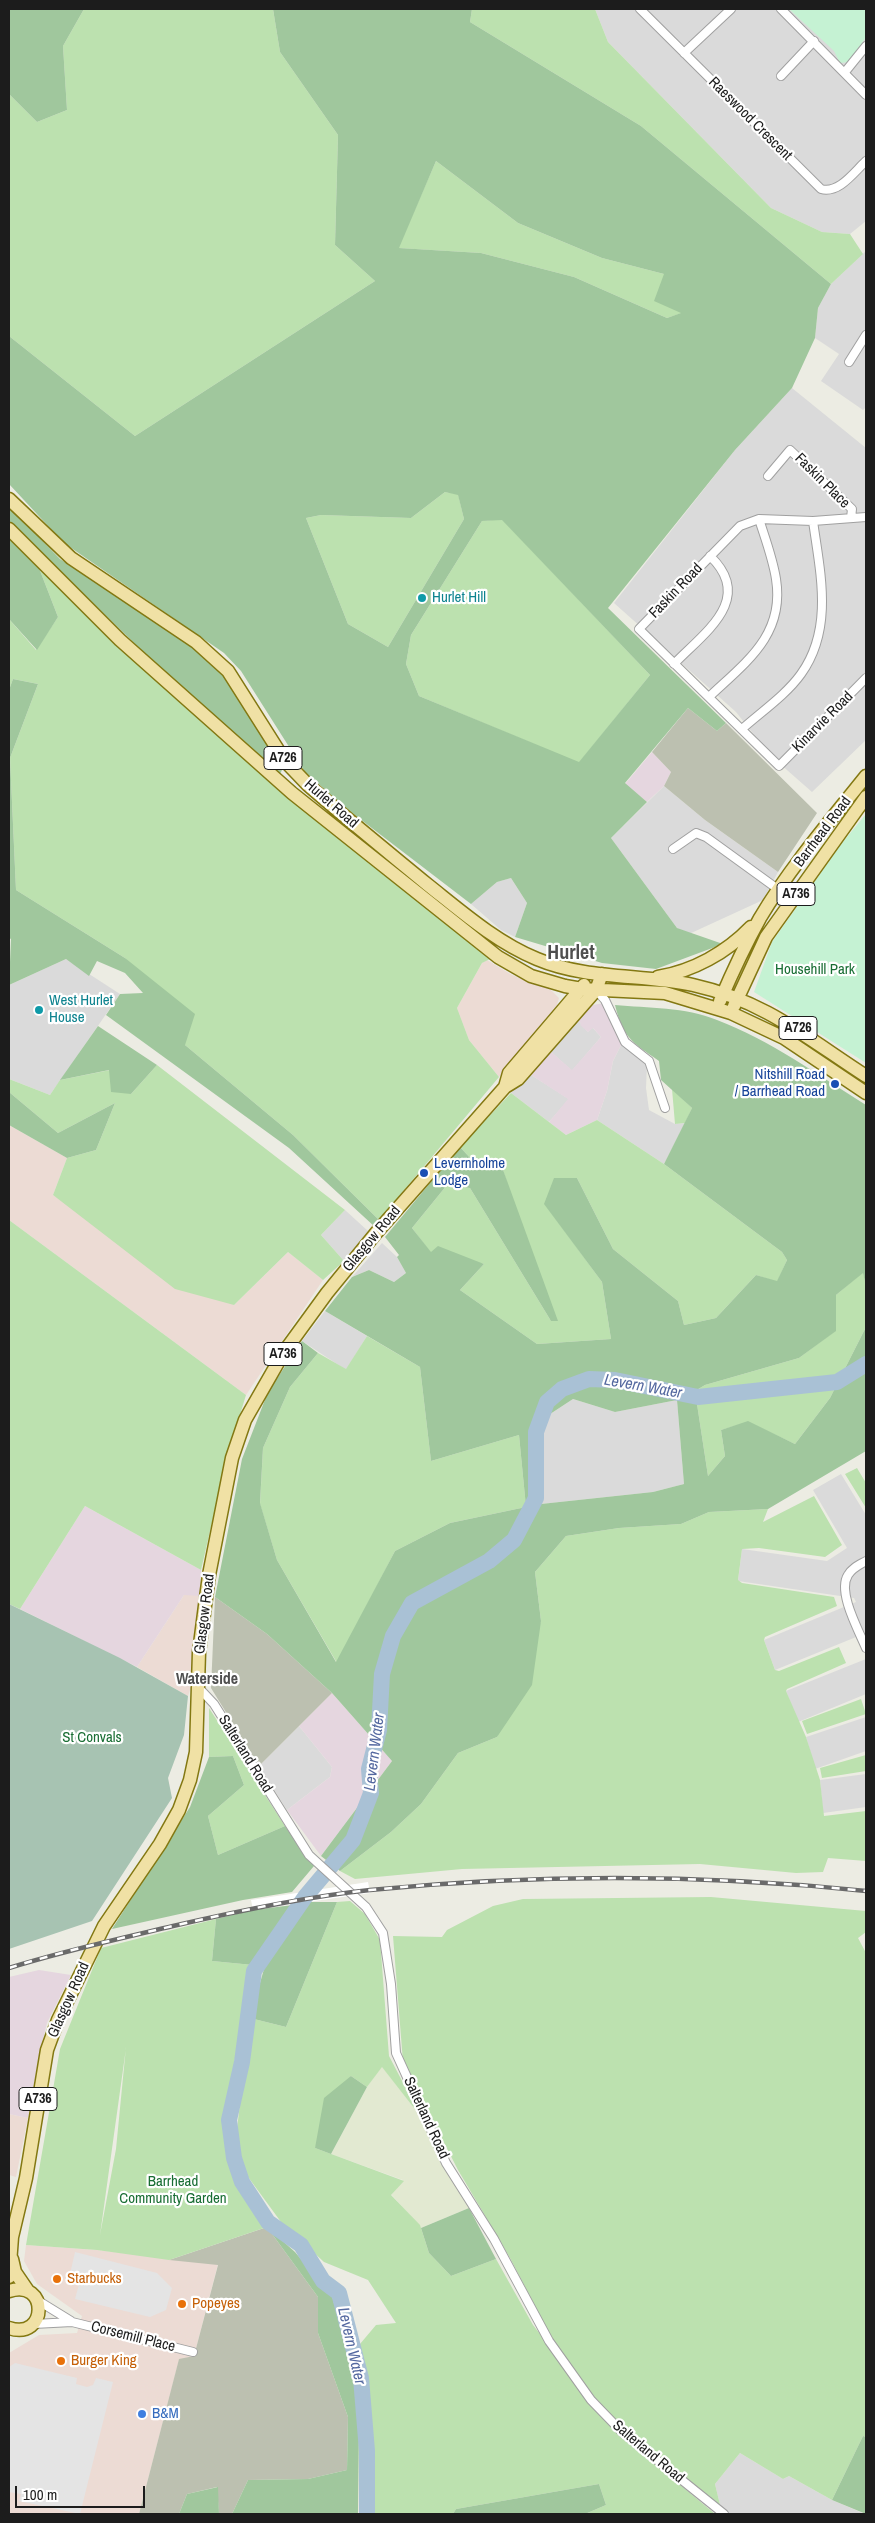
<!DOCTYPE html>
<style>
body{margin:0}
#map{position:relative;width:875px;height:2523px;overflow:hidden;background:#ecece3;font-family:"Archivo Narrow",sans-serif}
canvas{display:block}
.frame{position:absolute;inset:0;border:10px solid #1c1c1c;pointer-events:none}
.scale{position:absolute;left:15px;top:2486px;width:130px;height:22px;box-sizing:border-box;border:2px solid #1c1c1c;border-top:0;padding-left:6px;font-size:15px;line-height:18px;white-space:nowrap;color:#1c1c1c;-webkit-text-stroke:4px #fff;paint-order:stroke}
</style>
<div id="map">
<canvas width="875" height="2523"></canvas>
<div class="frame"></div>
<div class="scale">100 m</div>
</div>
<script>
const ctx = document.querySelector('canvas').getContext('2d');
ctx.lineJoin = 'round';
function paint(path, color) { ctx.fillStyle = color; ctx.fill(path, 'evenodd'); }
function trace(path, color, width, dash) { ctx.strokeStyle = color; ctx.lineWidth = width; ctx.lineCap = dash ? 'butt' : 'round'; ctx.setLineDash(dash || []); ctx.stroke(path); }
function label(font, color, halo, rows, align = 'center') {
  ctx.font = font + ' "Archivo Narrow",sans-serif'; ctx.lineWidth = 4.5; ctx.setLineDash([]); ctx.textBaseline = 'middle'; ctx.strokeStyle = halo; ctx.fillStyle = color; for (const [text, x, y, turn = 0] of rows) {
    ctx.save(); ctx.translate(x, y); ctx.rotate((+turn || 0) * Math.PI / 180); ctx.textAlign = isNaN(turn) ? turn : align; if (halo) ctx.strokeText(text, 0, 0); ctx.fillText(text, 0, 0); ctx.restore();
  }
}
paint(new Path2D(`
 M595 9H789L849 62 866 37V221L850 234 822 232 771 208 608 42Z
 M866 251V407L863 410 821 381 839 354 815 338 818 308 831 284Z
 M792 388 866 448V740L812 792 771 756 736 712 614 603 735 450Z
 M664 786 705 820 778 872 763 900 689 934 677 928 611 838Z
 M511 878 527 903 515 937 501 930 471 904 497 882Z
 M66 959 120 994 50 1095 9 1079V985Z
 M577 1019 588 1032 592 1027 601 1037 572 1071 549 1050Z
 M622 1043 647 1064 646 1088 649 1110 675 1124 685 1123 664 1164 597 1120 607 1091 613 1061Z
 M528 1073 569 1099 549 1122 511 1093Z
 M345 1210 368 1231 344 1261 321 1235Z
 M382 1243 397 1257 406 1273 394 1282 369 1270 352 1277Z
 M325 1311 367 1336 346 1370 302 1341Z
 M573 1399 615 1412 677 1400 684 1484 653 1492 541 1504 544 1418Z
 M841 1474 866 1515V1633L775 1670 764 1640 856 1602 854 1598 738 1581 742 1549 827 1561 847 1548 813 1490Z
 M866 1659V1694L798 1722 786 1691Z
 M866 1717V1751L815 1769 806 1737Z
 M299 1726 332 1767 330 1777 287 1810 259 1766Z
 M866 1774V1807L823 1813 820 1780Z
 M740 2453 783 2479 789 2476 832 2500 865 2514H728L721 2509 715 2484Z`), '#dadada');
paint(new Path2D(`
 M487 960 512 975 550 989 559 998 557 1005 499 1077 469 1040 457 1008 482 963Z
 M9 1125 67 1158 53 1195 234 1305 288 1252 323 1280 246 1395 9 1220Z
 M192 1594 200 1596 191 1687 188 1696 137 1667 184 1595Z
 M9 2114 28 2118 16 2177 9 2175Z
 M26 2245 97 2250 218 2264 194 2356 179 2360 139 2514H9V2353L39 2335 77 2333 82 2316 37 2284 24 2261Z`), '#ecdbd4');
paint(new Path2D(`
 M652 752 671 772 664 786 647 802 625 784Z
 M604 1003 622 1043 613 1061 607 1091 597 1120 566 1135 549 1122 568 1099 528 1073 549 1050 572 1070 601 1037 593 1028 588 1032 580 1025 581 1024 577 1019 593 1005Z
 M85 1506 201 1570 200 1596 184 1595 137 1667 20 1609Z
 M332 1693 392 1761 321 1856 287 1810 330 1777 332 1767 299 1726Z
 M39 1970 71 1975 47 2023 38 2060 28 2118 9 2114V1977Z`), '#e5d6df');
paint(new Path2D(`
 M688 708 717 731 726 723 817 813 778 872 705 820 664 786 671 772 652 752Z
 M215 1597 267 1634 332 1693 259 1766 211 1688Z
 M267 2227 318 2297V2333L348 2417 347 2470 308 2479 248 2480 232 2514H219L217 2487 187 2494 179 2514H139L179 2359 194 2356 218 2265 169 2260Z`), '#bcc0b0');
paint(new Path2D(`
 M382 2066 421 2117 469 2208 421 2228 391 2194 403 2180 331 2154 367 2087Z`), '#e2e9d1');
paint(new Path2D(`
 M84 9H273L280 52 338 135 335 245 375 281 135 436 9 336V94L37 122 67 110 63 46Z
 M472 9H595L608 42 771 208 822 232 850 234 863 254 831 284 641 126 470 22Z
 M436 161 518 223 602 258 664 274 682 313 667 318 574 277 481 253 398 248Z
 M445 492 458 494 464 519 388 647 348 624 306 518 321 515 411 518Z
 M502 519 650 675 579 763 419 696 406 664 411 635 482 521Z
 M39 568 83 611 490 959 482 963 457 1008 469 1040 499 1077 379 1220 293 1135 185 1045 125 958 16 890 10 758 38 684 13 679 9 690V619L36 650 58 617Z
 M157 1065 345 1210 321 1235 344 1261 323 1280 288 1252 234 1305 175 1289 53 1195 67 1158 96 1150 115 1103 58 1133 9 1092V1079L50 1095 60 1080 110 1070 131 1094Z
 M672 1089 692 1108 685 1123 675 1124Z
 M511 1093 566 1135 597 1120 664 1164 782 1252 787 1260 777 1282 756 1275 716 1318 684 1325 678 1301 613 1249 577 1178 545 1204 602 1282 611 1339 537 1344 460 1290 484 1264 431 1253 412 1228 447 1185 470 1188 551 1321 502 1167 472 1160 460 1147Z
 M9 1220 246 1395 227 1457 201 1570 85 1506 20 1609 9 1604Z
 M863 1272 866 1287V1327L830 1398 795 1444 748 1422 721 1430 725 1456 708 1476 695 1391 705 1385 799 1358 835 1331 836 1295Z
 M367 1336 420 1367 431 1461 519 1435 526 1507 450 1523 395 1551 337 1663 277 1560 260 1504 263 1448 290 1387 318 1353 346 1369Z
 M857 1468 866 1483V1508L845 1474Z
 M814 1496 842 1545 825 1557 759 1548 742 1549 738 1580 742 1583 834 1597 837 1606 765 1637 764 1640 775 1670 779 1671 839 1647 846 1663 787 1689 786 1691 806 1737 820 1780 824 1816 866 1811V1861L828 1858 823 1872 796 1873 700 1864 462 1869 355 1879 340 1871 391 1832 421 1804 458 1753 497 1737 541 1621 535 1572 566 1536 619 1528 681 1524 709 1512 768 1509 763 1522Z
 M861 1699 866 1714 807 1734 802 1721Z
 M209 1708 285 1826 218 1855 208 1816 244 1785 233 1756 209 1757Z
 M866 1755V1771L822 1778 820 1768Z
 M711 1897 866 1911V1932L858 1938 866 1953V2437L863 2436 832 2500 789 2476 783 2479 740 2453 715 2484 721 2509 631 2436 595 2400 561 2354 548 2331 510 2258 458 2170 403 2062 393 1936 442 1937 447 1930 493 1906 523 1899Z
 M350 1901 365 1914 380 1940 389 2056 421 2117 382 2067 367 2087 351 2076 315 2148 404 2181 391 2195 420 2225 429 2253 451 2276 496 2259 533 2325 616 2431 715 2514H585L606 2505 599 2484 456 2509 453 2514H375L370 2462V2429L360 2344 376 2325 396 2323 368 2280 324 2262 281 2222 243 2170 237 2129 250 2018 286 2027 337 1902Z
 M216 1919 212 1961 253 1965C242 2014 214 2144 237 2187 245 2201 257 2214 267 2227L169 2260 97 2250 26 2245 60 2049 101 1948ZM126 2047 116 2149 100 2235 126 2048Z`), '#bce1af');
paint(new Path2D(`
 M9 9H84L63 46 67 110 37 122 9 94Z
 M273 9H472L470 22 641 126 831 284 818 308 815 338 792 388 735 450 608 608 726 723 717 731 688 708 625 783 647 802 611 838 677 928 723 944 656 969 602 963 515 937 527 903 511 878 497 882 471 904 347 809 305 772 241 671 224 653 64 543 9 484V336L135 436 375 281 335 245 338 135 280 52ZM436 161 518 223 602 258 664 274 654 301 681 313 667 318 574 277 481 253 399 248ZM445 492 458 495 464 519 388 647 348 624 306 518 321 515 411 518ZM502 520 650 675 579 762 419 696 406 664 411 635 482 521Z
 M9 506 60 559 186 640 225 675 243 701 282 770 280 774 160 668 9 522Z
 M9 538 39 568 58 617 37 650 9 619Z
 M13 679 38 684 10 758 16 890 125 958 195 1014 185 1045 293 1135 379 1220 375 1227 289 1148 106 1015 120 994 143 993 125 973 97 961 89 976 66 959 9 985 11 939 9 938V690Z
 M615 1005C648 1008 685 1007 717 1020 770 1040 818 1075 866 1105V1287L863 1273 836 1295V1331L799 1358 705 1385 695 1391 708 1476 725 1456 721 1430 748 1421 795 1444 830 1398 866 1327V1451L768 1509 709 1512 681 1524 619 1528 566 1536 535 1572 541 1621 532 1685 497 1737 458 1753 421 1804 391 1832 340 1871 321 1856 392 1761 332 1693 267 1634 215 1597 242 1459 268 1392 302 1341 318 1353 290 1387 263 1448 260 1503 277 1560 336 1662 395 1551 450 1523 526 1507 519 1435 431 1461 420 1367 325 1311 352 1277 369 1270 394 1282 406 1273 397 1257 399 1255 385 1237 460 1147 472 1160 502 1167 558 1321H551L470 1188 447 1185 412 1228 431 1252 438 1246 484 1264 460 1290 537 1344 611 1339 602 1282 544 1204 554 1178H577L613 1249 678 1301 684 1325 716 1318 756 1275 777 1281 787 1260 782 1252 664 1164 692 1108 661 1080 659 1061C632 1042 623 1038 615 1005ZM573 1399 615 1412 677 1400 684 1484 653 1492 541 1504 544 1418Z
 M98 1026 157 1065 131 1094 111 1092 109 1070 60 1080Z
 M9 1092 58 1133 115 1103 96 1150 67 1158 9 1125Z
 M233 1756 244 1785 208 1816 218 1855 285 1826 314 1866 292 1892 243 1900 112 1929 190 1807 209 1757Z
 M308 1902H337L286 2027 250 2018 264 1969Z
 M293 1905 253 1965 212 1961 216 1919 253 1910Z
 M351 2076 367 2087 331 2154 315 2148 324 2098Z
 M469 2208 496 2259 451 2276 429 2253 421 2228Z
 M267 2227 295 2252 332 2296 354 2373 359 2427 358 2514H232L248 2480 308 2479 347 2470 348 2417 318 2333V2297Z
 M863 2436 866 2437V2514L832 2500Z
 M599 2484 606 2505 585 2514H453L456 2509Z
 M218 2487 219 2514H179L187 2494Z`), '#a0c79d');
paint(new Path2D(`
 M9 1604 120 1658 188 1696 184 1735 168 1778 172 1798 92 1921 9 1949Z`), '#a7c3b2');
paint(new Path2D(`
 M789 9H866V37L849 62 840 63 834 51Z
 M866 814V1063L754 992 772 942 842 843Z`), '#c5f2d3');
paint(new Path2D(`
 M75 2252 157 2273 172 2288 166 2310 150 2317 75 2299 81 2277 70 2274Z
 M15 2363 77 2378 76 2384 87 2387 93 2385 96 2378 113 2382 80 2514 19 2501 21 2494 9 2492V2367Z`), '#e4e4e4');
paint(new Path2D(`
 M368 1882 370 1893 253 1910 251 1900Z`), '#fff');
trace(new Path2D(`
 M367 2514V2451L361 2378 339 2293 323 2281 301 2245 268 2222 242 2182 234 2158 229 2120 242 2062 254 1971 305 1897 353 1840 371 1793 369 1769 379 1730 382 1674 393 1636 412 1603 489 1561 514 1540 536 1498V1432L547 1402 562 1389 589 1379 615 1380 698 1397 837 1382 866 1364`), '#a9c1d5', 16);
const minor = new Path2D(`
 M640 9 821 189C839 194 854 172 866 161
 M781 9 866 95
 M684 53 731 9
 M845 72 866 46
 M781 76 814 41
 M849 362 866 335
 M768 476 790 450 852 509 851 518
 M866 517 813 521 759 519 740 526 639 629 779 766 866 678
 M674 664C705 632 755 599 710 556
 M709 697C746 662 785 635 776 579 773 559 765 538 759 519
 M742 729C761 712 786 695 801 674 834 628 820 572 813 521
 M673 849 696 833 706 837 779 890
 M596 990 605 1000 625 1042 649 1061 665 1108
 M866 1561C859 1565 852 1568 848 1575 837 1592 859 1631 866 1648
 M198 1687 214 1704 309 1855 366 1907 383 1933 391 1984 396 2053 446 2163 494 2239 549 2341 591 2400 621 2431 724 2514
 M37 2300 71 2321
 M34 2324 72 2322 193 2352`);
const primary = new Path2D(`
 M9 499 71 558 196 642 228 671 285 761 308 785C347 819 388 852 428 885 462 912 496 942 537 959 587 980 642 974 693 985 765 1001 807 1038 866 1076
 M9 529 120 640 292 793 498 957 531 976 565 986 582 989 665 993 731 1013 784 1038 866 1093
 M658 977C693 971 726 953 751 927
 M720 1001C732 973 745 945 760 918 789 869 830 821 866 776
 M734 1006 766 937 866 797
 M505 1087 509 1073 584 985
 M12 2259 15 2272 28 2291
 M9 2277 12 2237 26 2178 47 2050 58 2020 104 1926 160 1844 179 1810 190 1780 196 1752 199 1652 209 1575 232 1458 245 1420 284 1352 327 1293 376 1233 505 1087 518 1079 596 990 602 974
 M9 2291C49 2278 48 2341 9 2328`);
trace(minor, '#a0a0a0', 10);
trace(primary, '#837812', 15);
trace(minor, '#fff', 8);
trace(primary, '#f0e1a5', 12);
const rail = new Path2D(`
 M9 1968C63 1951 118 1939 173 1926 238 1911 304 1897 370 1890 535 1874 702 1874 866 1891`);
trace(rail, '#6a6a6a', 4.5);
trace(rail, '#fff', 2.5, [8]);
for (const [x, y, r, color] of [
 [422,598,5,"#0f9aa8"],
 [39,1010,5,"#0f9aa8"],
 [835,1084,5,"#1a4fb4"],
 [424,1173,5,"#1a4fb4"],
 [57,2279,5,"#e8710a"],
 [182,2304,5,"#e8710a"],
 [61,2361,5,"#e8710a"],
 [142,2414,5,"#3f7fe0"]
]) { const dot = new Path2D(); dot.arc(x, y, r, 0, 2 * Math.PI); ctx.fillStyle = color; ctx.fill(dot); trace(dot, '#fff', 2); }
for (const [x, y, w] of [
 [283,758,38],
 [796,894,38],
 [798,1028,38],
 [283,1354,38],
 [38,2099,38]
]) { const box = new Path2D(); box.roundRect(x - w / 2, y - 11.5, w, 23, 4); ctx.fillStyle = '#fff'; ctx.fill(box); trace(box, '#1c1c1c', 1); }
label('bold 14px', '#1c1c1c', null, [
 ["A726",283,758],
 ["A736",796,894],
 ["A726",798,1028],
 ["A736",283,1354],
 ["A736",38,2099]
]);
label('15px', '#1c1c1c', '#fff', [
 ["Raeswood Crescent",750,119,45],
 ["Faskin Place",822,481,45],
 ["Faskin Road",676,591,-46],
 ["Kinarvie Road",823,722,-45],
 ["Hurlet Road",331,804,41],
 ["Barrhead Road",823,832,-53],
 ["Glasgow Road",372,1239,-50],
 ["Glasgow Road",205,1614,-83],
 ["Salterland Road",245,1754,58],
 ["Glasgow Road",69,2000,-66],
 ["Salterland Road",426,2118,65],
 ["Corsemill Place",133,2337,14],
 ["Salterland Road",648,2452,40]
]);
label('15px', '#0d838f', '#fff', [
 ["Hurlet Hill",432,598],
 ["West Hurlet",49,1001],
 ["House",49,1018]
], 'left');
label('15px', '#186d33', '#fff', [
 ["Househill Park",815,970],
 ["St Convals",92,1738],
 ["Barrhead",173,2182],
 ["Community Garden",173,2199]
]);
label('15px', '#164399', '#fff', [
 ["Nitshill Road",825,1075],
 ["/ Barrhead Road",825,1092],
 ["Levernholme",434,1164,"left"],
 ["Lodge",434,1181,"left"]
], 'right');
label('15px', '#c56008', '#fff', [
 ["Starbucks",67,2279],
 ["Popeyes",192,2304],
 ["Burger King",71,2361]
], 'left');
label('15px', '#366cbe', '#fff', [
 ["B&M",152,2414]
], 'left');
label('italic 16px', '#5569a0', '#fff', [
 ["Levern Water",643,1387,10],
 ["Levern Water",375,1752,-83],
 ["Levern Water",351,2346,77]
]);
label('bold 16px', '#4f4f4f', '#fff', [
 ["Waterside",207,1680]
]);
label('bold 20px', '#4f4f4f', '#fff', [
 ["Hurlet",571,954]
]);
</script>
